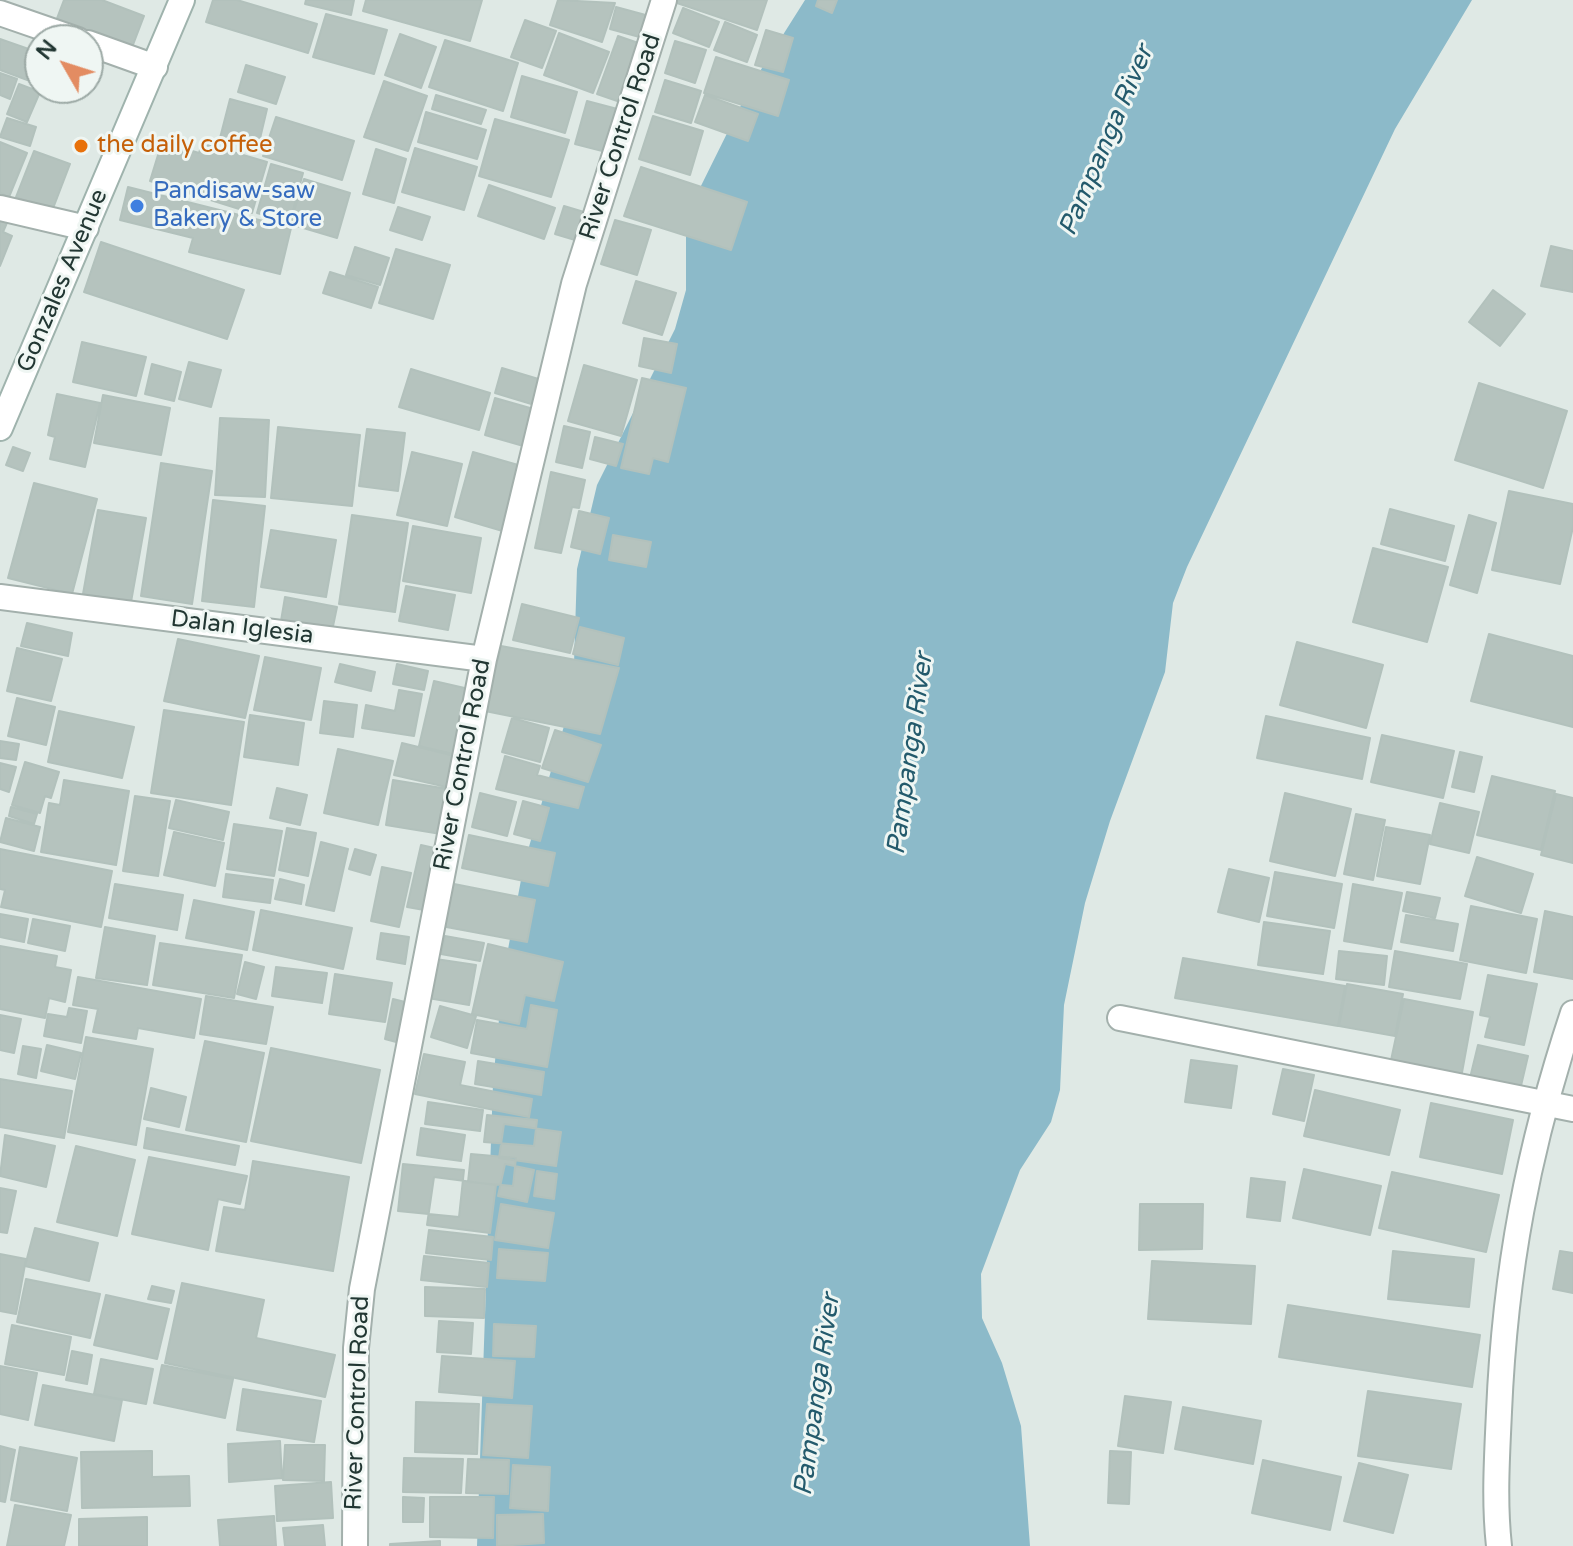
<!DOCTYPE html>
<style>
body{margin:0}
#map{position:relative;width:1573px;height:1546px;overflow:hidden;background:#dfe9e5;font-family:"Varela Round",sans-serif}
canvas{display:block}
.north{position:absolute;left:24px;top:24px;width:80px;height:80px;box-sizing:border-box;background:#eff6f3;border:2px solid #9daaa6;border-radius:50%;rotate:309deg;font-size:22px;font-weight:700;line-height:32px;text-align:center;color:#223733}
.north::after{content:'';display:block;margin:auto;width:28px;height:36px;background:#e38c62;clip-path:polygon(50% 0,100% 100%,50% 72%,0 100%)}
</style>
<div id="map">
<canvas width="1573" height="1546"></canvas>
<div class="north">N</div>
</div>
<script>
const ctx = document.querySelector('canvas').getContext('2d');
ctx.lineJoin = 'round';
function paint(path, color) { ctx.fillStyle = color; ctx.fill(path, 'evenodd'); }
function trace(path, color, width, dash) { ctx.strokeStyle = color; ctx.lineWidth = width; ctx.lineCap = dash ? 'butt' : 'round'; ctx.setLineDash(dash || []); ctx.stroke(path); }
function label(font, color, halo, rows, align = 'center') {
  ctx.font = font + ' "Varela Round",sans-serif'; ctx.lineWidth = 6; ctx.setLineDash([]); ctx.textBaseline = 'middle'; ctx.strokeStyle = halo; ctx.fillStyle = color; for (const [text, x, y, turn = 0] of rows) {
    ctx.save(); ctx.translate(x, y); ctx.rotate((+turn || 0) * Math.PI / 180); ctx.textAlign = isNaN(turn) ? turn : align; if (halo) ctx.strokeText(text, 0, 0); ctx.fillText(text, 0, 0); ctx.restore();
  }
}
paint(new Path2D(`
 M805 0H1472L1395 129 1187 567 1173 603 1165 672 1110 821 1085 903 1064 1005 1060 1090 1051 1122 1020 1170 981 1274 982 1318 1002 1363 1021 1426 1030 1546H477L493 1083 503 976 524 864 573 695 577 569 597 485 675 329 686 290V227L693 202 750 87Z`), '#8cbac9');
const building = new Path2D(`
 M64 0H102L144 16 131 50 56 21Z
 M213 0H237L317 24 308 53 206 22Z
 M306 0H354L351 15 305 4Z
 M366 0H482L470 41 363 11Z
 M558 0 615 3 602 42 550 25Z
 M678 0H767L757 30 677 3Z
 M818 0H837L832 13 816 6Z
 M616 7 653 17 647 39 610 29Z
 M683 8 719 22 709 47 673 33Z
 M326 14 387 30 374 74 313 57Z
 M525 20 556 31 542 68 511 57Z
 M725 22 757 35 747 62 714 50Z
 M766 30 793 38 783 72 755 65Z
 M559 33 609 52 593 93 544 75Z
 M400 34 436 47 421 88 385 75Z
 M618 36 647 46 626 104 597 94Z
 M0 39 40 53 30 81 0 70Z
 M445 40 518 63 503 111 429 87Z
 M675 41 706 50 695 83 665 73Z
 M716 57 789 80 778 116 704 93Z
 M246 65 285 77 276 104 238 92Z
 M0 73 17 79 10 99 0 95Z
 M522 76 577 92 565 133 511 117Z
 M665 80 701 91 691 123 655 112Z
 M384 81 427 96 408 151 364 137Z
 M19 84 40 92 27 122 7 114Z
 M436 95 486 110 481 124 432 109Z
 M705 95 758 114 748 141 695 122Z
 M230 99 267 109 258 147 220 138Z
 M587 101 625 111 614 154 575 144Z
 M426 112 486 130 477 159 418 142Z
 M653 116 703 131 690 175 639 159Z
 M276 117 354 141 342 180 263 156Z
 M7 118 36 127 30 146 0 137Z
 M495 119 569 140 551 197 479 176Z
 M0 142 27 153 9 197 0 193Z
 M162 142 199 153 202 143 267 162 252 213 150 181Z
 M415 148 477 167 464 210 402 192Z
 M376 149 406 159 394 203 363 194Z
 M34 151 70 164 52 211 16 197Z
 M271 164 303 173 290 222 257 213Z
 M641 167 747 202 731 250 624 216Z
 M304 179 350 193 337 238 290 224Z
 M489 185 555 208 544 239 478 216Z
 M128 187 291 228 280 274 189 252 193 238 120 220Z
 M0 206 12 211 3 232 12 236 0 266Z
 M564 206 594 215 585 243 555 234Z
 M398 207 430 217 422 240 390 230Z
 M615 220 651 230 637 275 601 264Z
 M101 242 244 290 227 339 84 292Z
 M1551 246 1573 251V292L1541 286Z
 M355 247 389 258 380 285 346 275Z
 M396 249 450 265 433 319 379 303Z
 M330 272 378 287 371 308 323 293Z
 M636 281 676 293 662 335 623 323Z
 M1493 290 1525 314 1500 346 1469 322Z
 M644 338 677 344 671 373 639 366Z
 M82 342 146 357 136 396 73 382Z
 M189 362 221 370 211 407 179 399Z
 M152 364 181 372 174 401 145 394Z
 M584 365 637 380 621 436 568 421Z
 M502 368 545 381 538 406 495 393Z
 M411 369 490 393 479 430 399 407Z
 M642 378 686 388 668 462 653 458 649 474 621 468Z
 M1479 383 1567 411 1543 488 1455 460Z
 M57 394 100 403 85 467 50 459 55 437 48 435Z
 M103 395 170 408 161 455 94 443Z
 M495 398 537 410 527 447 485 435Z
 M220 418 269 420 265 497 215 495Z
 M564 426 590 432 582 468 556 462Z
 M278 427 360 435 352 506 271 498Z
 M367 429 405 433 398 491 359 486Z
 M595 437 623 444 616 466 590 459Z
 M13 447 30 453 23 471 6 465Z
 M412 452 462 464 447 526 397 515Z
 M473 452 525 467 506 532 455 517Z
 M161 463 212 471 192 604 141 596Z
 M551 472 585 480 579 508 572 507 561 553 535 548Z
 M34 483 97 499 72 594 8 578Z
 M1509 491 1573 504V527L1560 584 1492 570Z
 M213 500 265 506 254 607 202 601Z
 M1390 509 1454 526 1445 561 1381 544Z
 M98 510 146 518 131 602 83 594Z
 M579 511 609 518 600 554 571 547Z
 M352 515 408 523 395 612 339 604Z
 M1469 515 1496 523 1477 593 1450 585Z
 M413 526 481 538 471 593 403 581Z
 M271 530 336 540 326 597 261 587Z
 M613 535 651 542 646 567 609 560Z
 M1373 548 1448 567 1427 642 1353 622Z
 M406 586 455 595 448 630 399 621Z
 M285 597 337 607 332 631 281 621Z
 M522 604 579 618 570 653 513 640Z
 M27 623 72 633 68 656 21 646Z
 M580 627 624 638 618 665 573 654Z
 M1489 634 1573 656V727L1471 701Z
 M178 639 259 656 245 718 164 701Z
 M1297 642 1383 665 1366 728 1280 705Z
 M501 646 619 668 600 734 485 711Z
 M17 648 62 659 51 701 7 691Z
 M265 657 321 668 311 720 254 710Z
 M340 664 375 672 371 691 335 682Z
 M397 664 428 671 424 690 393 684Z
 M434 681 469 689 453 754 419 746Z
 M399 690 422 694 414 736 362 728 366 705 395 711Z
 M17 698 55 707 46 745 8 736Z
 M324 701 357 705 353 737 320 733Z
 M164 710 244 722 231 805 151 793Z
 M59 711 134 727 122 778 48 762Z
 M250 715 304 723 298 765 244 757Z
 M1266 716 1370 738 1362 779 1257 758Z
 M512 718 549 728 540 762 502 752Z
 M555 730 601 745 588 782 542 768Z
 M1382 735 1454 751 1443 798 1371 782Z
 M0 741 19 744 16 760 0 758Z
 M402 743 459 757 451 788 394 775Z
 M338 749 393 761 378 825 324 813Z
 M1460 752 1482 757 1474 792 1452 787Z
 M505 756 540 766 537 775 584 787 578 808 496 789Z
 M25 762 59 772 51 798 45 796 40 813 12 805Z
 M0 763 16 767 9 792 0 789Z
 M1492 776 1555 791 1541 850 1477 835Z
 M64 780 129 791 116 865 41 852 49 803 60 805Z
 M393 780 454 790 447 835 386 825Z
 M277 788 307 795 300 825 270 818Z
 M480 793 516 802 507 836 472 827Z
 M1285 793 1351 809 1335 876 1270 861Z
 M1556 794 1573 798V863L1541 855Z
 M135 796 170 801 158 876 123 871Z
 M176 800 229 812 223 840 169 828Z
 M523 801 549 808 540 841 514 834Z
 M1440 803 1479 812 1469 853 1430 844Z
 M11 807 37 814 34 824 9 816Z
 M1356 814 1385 820 1373 880 1344 874Z
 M6 818 40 827 34 851 0 842Z
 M234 824 282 831 274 876 227 869Z
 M1386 827 1430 835 1420 884 1377 876Z
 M287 828 316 833 308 876 279 870Z
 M174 832 224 843 215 886 164 875Z
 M469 835 555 853 548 886 462 868Z
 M321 842 348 849 334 911 306 905Z
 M421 845 443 850 430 911 407 907Z
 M0 849 112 871 101 927 1 907 5 890 0 889Z
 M355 849 376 855 370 875 349 869Z
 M1477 857 1533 874 1521 913 1465 896Z
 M382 867 411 873 399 927 371 921Z
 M1229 869 1269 878 1259 922 1218 912Z
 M1275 872 1342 884 1334 928 1267 916Z
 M226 874 273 880 270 903 223 897Z
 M280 879 304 885 301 904 275 899Z
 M449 883 535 900 527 942 441 926Z
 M115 884 183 895 177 930 109 918Z
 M1353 884 1402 893 1391 949 1344 941Z
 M1407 892 1440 898 1435 918 1403 911Z
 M194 900 254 912 247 950 186 938Z
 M1471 906 1537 919 1526 973 1460 960Z
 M261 910 352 928 343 969 253 950Z
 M1545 911 1573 917V979L1534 972Z
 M0 914 28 919 24 942 0 937Z
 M1406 915 1458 924 1453 951 1401 942Z
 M33 919 70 926 65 951 28 943Z
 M1264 922 1330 931 1323 974 1258 965Z
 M105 927 155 936 147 985 96 978Z
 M381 933 409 937 405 964 377 959Z
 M445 936 484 943 480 961 441 954Z
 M160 943 242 955 234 998 153 985Z
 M488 944 563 962 554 1001 525 995 519 1024 472 1014Z
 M0 946 57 956 55 967 71 970 65 1002 49 998 45 1018 0 1009Z
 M1339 951 1387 956 1384 985 1336 979Z
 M1395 951 1467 964 1460 999 1389 987Z
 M429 958 476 965 469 1005 422 997Z
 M1183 958 1345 986 1338 1026 1175 998Z
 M245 962 264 967 256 999 237 994Z
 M276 967 327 973 322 1003 272 996Z
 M335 974 392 983 385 1022 329 1014Z
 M1488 975 1537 984 1524 1045 1485 1037 1490 1017 1480 1015Z
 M78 977 201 999 194 1038 138 1028 136 1039 93 1032 98 1009 73 1005Z
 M1347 984 1403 994 1395 1036 1339 1026Z
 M206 996 273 1007 266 1044 200 1034Z
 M393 999 409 1003 400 1043 385 1039Z
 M1404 999 1473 1012 1461 1078 1390 1065Z
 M531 1005 557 1010 547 1067 471 1053 477 1020 527 1029Z
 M440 1006 476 1016 467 1048 431 1037Z
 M69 1008 87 1011 81 1043 44 1036 48 1014 67 1017Z
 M0 1015 21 1019 14 1053 0 1050Z
 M86 1037 153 1049 136 1145 68 1132Z
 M205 1041 264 1053 246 1142 186 1130Z
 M47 1045 81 1053 75 1079 41 1071Z
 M1478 1045 1528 1056 1520 1090 1470 1078Z
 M23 1046 41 1049 36 1078 18 1074Z
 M271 1048 380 1070 361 1163 251 1141Z
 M424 1054 465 1062 460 1085 532 1099 529 1117 415 1094Z
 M1191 1060 1237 1066 1231 1108 1185 1102Z
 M478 1061 544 1072 541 1095 475 1084Z
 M1283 1069 1314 1075 1304 1121 1273 1114Z
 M0 1079 72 1091 64 1138 0 1127Z
 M151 1088 186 1097 179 1127 144 1119Z
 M1315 1090 1400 1110 1389 1155 1304 1136Z
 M428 1102 483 1110 480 1131 425 1124Z
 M1431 1103 1513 1120 1502 1174 1420 1157Z
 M487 1115 537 1120 534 1146 484 1142Z
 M504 1124 561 1132 556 1166 499 1158Z
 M147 1128 239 1146 235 1165 144 1148Z
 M421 1128 465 1135 461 1161 417 1155Z
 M5 1135 55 1146 46 1187 0 1176Z
 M76 1146 135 1160 117 1236 57 1222Z
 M471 1154 516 1158 513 1186 468 1182Z
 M149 1157 247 1176 240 1204 218 1199 208 1250 132 1234Z
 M253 1161 349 1177 333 1271 216 1251 224 1207 245 1210Z
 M403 1164 464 1170 459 1217 398 1211Z
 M505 1164 534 1170 527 1202 498 1196Z
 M1304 1169 1381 1186 1370 1235 1293 1218Z
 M537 1171 557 1174 554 1199 534 1196Z
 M1392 1172 1499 1195 1486 1252 1379 1228Z
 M434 1177 496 1185 490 1233 427 1225Z
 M1251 1178 1285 1182 1280 1221 1247 1217Z
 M0 1188 16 1191 7 1233 0 1232Z
 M501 1204 554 1213 548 1248 495 1240Z
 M1140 1204H1203L1202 1249 1139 1250Z
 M35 1228 98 1243 89 1281 25 1266Z
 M429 1230 493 1237 491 1260 426 1253Z
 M499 1249 548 1253 545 1281 497 1278Z
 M1393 1251 1474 1259 1469 1307 1388 1299Z
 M1560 1251 1573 1253V1293L1553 1289Z
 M0 1254 26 1259 16 1314 0 1311Z
 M424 1256 489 1263 487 1287 421 1280Z
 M1152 1261 1255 1266 1251 1324 1148 1319Z
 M26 1279 100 1294 90 1338 17 1322Z
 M182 1283 264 1300 256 1338 335 1355 325 1397 165 1363Z
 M152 1286 174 1291 171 1303 148 1299Z
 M425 1287 485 1289 484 1318 425 1316Z
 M106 1295 169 1309 157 1359 94 1345Z
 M1288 1305 1480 1335 1472 1387 1279 1357Z
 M439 1321 473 1323 471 1354 437 1352Z
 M494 1324 536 1326 534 1357 493 1356Z
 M12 1325 71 1337 64 1375 5 1364Z
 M72 1351 92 1355 87 1384 66 1380Z
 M442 1356 515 1361 512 1398 439 1392Z
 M101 1359 153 1369 146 1404 94 1394Z
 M162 1365 233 1379 225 1418 154 1403Z
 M0 1366 37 1373 28 1420 0 1414Z
 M43 1385 122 1400 114 1441 35 1425Z
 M243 1389 321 1401 314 1442 237 1430Z
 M1368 1391 1461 1404 1451 1469 1358 1456Z
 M1125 1396 1171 1402 1163 1453 1118 1446Z
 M416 1402 479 1404 477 1454 415 1452Z
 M487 1404 532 1406 528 1458 483 1455Z
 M1183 1407 1261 1421 1253 1464 1175 1449Z
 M280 1441 282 1478 229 1482 228 1444Z
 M285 1445H325L324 1481 283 1480Z
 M0 1446 15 1450 5 1502 0 1501Z
 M20 1447 77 1458 67 1511 11 1500Z
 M152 1451V1477L189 1476 190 1506 82 1508 81 1452Z
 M1110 1451 1131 1452 1129 1504 1108 1503Z
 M404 1458 463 1459 461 1493 403 1492Z
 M468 1459 509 1460 508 1494 466 1493Z
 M1263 1460 1341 1477 1330 1530 1252 1513Z
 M1359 1463 1408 1475 1393 1533 1344 1521Z
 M513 1465 550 1467 548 1511 510 1508Z
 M331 1482 333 1518 277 1521 275 1486Z
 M403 1497 424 1498 423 1522H403Z
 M430 1497H494L493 1538 430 1537Z
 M15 1505 71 1515 64 1546H7Z
 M543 1514 544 1543 497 1546V1515Z
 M274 1516 276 1546H220L218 1520Z
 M147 1517V1546H79V1519Z
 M323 1525 325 1546H285L283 1528Z
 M440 1541V1546H390V1544Z`);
paint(building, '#b5c3be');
trace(building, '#b2c1bc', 2);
const minor = new Path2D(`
 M0 13 78 40
 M88 43 155 67
 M0 208 86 228
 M1120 1018 1573 1109`);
const tertiary = new Path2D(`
 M0 597 484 659
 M355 1546 356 1348 362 1289 484 659 574 284 664 0
 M1499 1546C1494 1501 1497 1457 1499 1412 1505 1270 1528 1149 1573 1013`);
const secondary = new Path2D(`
 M0 428 182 0`);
trace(minor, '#a3b0ac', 28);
trace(tertiary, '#a3b0ac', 28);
trace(secondary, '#9fb3ad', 28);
trace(minor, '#fff', 24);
trace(tertiary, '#fff', 24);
trace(secondary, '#fff', 24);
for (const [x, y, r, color] of [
 [81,146,8,"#e8710a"],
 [137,206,8,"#3f7fe0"]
]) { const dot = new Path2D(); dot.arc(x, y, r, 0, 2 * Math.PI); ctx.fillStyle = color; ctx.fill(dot); trace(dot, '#eff6f3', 3); }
label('24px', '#223733', '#eff6f3', [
 ["River Control Road",621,137,-72],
 ["Gonzales Avenue",63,281,-67],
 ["Dalan Iglesia",242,628,7],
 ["River Control Road",463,765,-79],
 ["River Control Road",358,1403,-88]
]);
label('24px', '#c56008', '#eff6f3', [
 ["the daily coffee",97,146]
], 'left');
label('24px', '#366cbe', '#eff6f3', [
 ["Pandisaw-saw",153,192],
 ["Bakery & Store",153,220]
], 'left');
label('italic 26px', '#235a6c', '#eff6f3', [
 ["Pampanga River",1107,141,-67],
 ["Pampanga River",911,754,-82],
 ["Pampanga River",818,1395,-82]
]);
</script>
